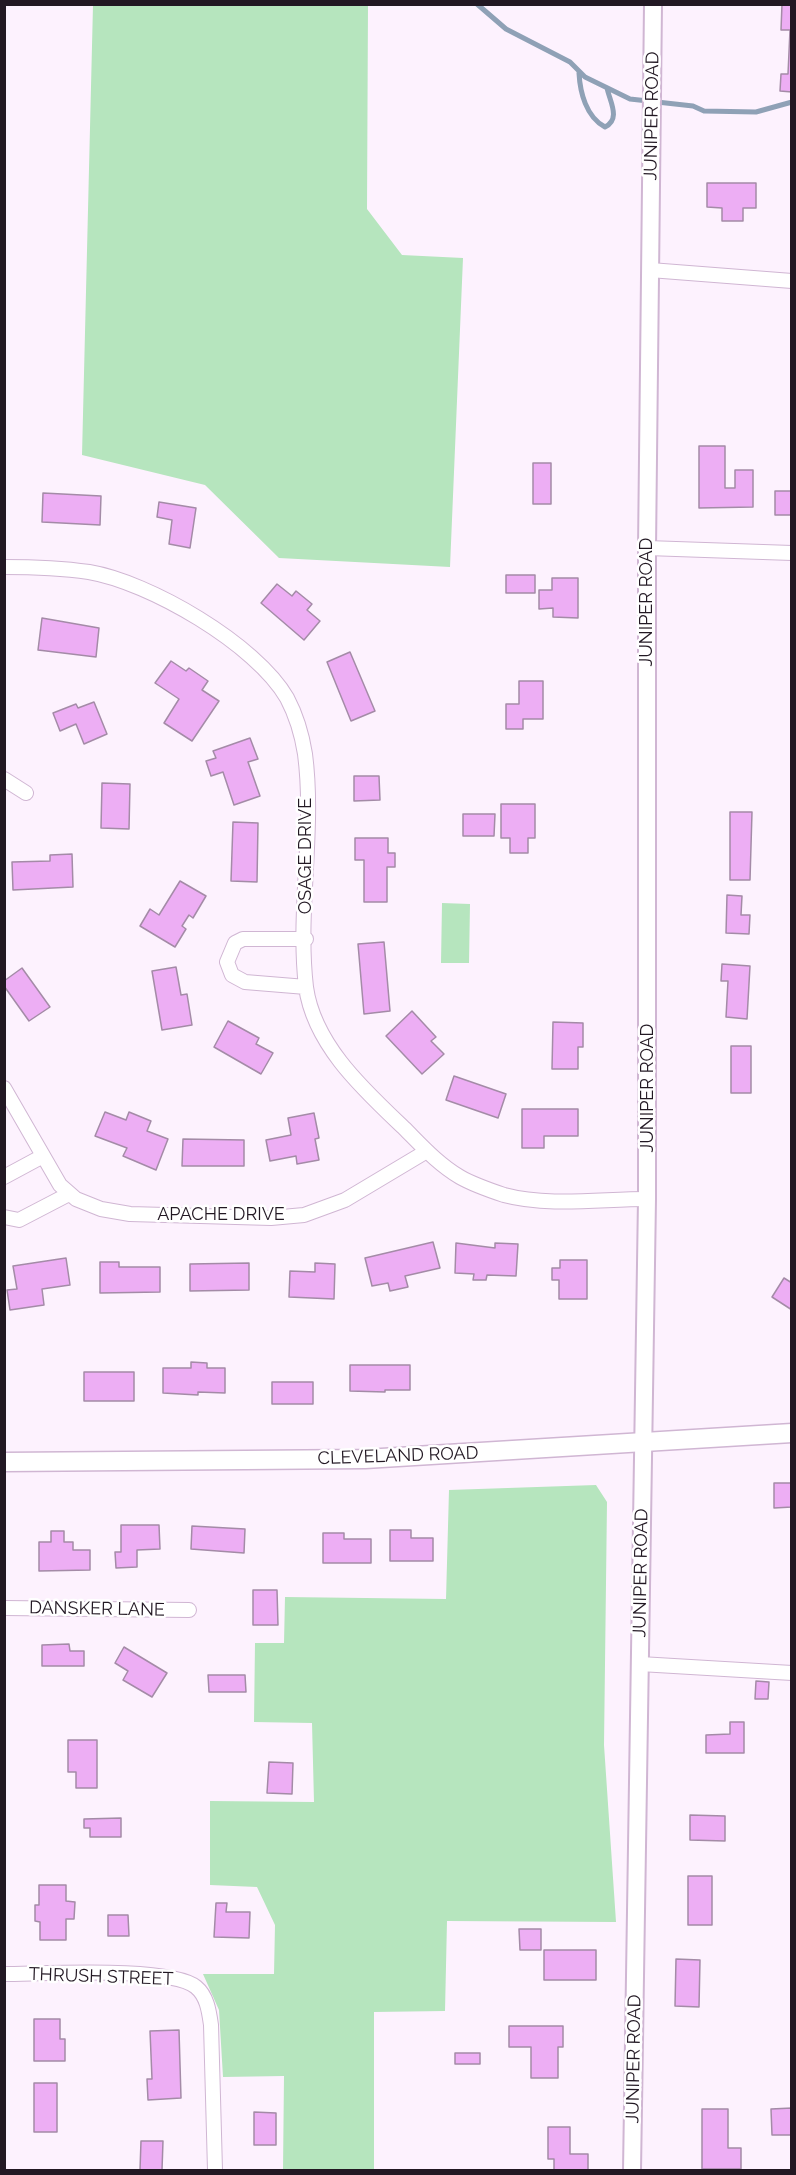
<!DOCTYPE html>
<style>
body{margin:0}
#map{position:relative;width:796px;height:2175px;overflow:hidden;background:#fdf2fe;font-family:Raleway,sans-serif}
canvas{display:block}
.frame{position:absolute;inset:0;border:6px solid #221823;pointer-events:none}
</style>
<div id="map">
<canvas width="796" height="2175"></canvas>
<div class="frame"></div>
</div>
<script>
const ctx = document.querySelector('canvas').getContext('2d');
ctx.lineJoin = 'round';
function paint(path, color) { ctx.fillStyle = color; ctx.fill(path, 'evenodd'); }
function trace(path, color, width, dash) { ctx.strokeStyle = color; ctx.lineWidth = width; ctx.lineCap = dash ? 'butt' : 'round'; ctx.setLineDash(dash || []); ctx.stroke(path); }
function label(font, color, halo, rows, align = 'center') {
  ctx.font = font + ' Raleway,sans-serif'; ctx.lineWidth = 5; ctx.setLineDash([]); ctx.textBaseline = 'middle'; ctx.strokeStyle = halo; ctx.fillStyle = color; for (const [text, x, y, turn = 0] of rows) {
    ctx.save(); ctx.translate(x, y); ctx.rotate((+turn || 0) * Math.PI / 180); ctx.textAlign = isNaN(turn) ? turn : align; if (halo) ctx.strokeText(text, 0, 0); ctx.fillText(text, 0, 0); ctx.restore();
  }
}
paint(new Path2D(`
 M93 5H368L367 209 402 255 463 258 450 567 279 558 205 485 82 455Z
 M442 903 470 904 469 963H441Z
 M596 1485 607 1502 604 1745 616 1922 447 1921 445 2011 374 2012V2170H381H283L284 2076 223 2077 219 2010 203 1974H274L275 1925 257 1887 210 1885V1801L314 1802 312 1723 254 1722 255 1643H284L285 1597 446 1599 449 1490Z`), '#b6e5be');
trace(new Path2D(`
 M477 4 506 29 570 62 585 77 630 99 693 106 704 111 756 112 792 102
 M579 73C580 92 586 117 605 127 621 119 610 102 607 88`), '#8fa1b6', 5);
const building = new Path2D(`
 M782 4H792V92L780 91 781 74H788L790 30H781Z
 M707 183H756V208H743V221H722V208L707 207Z
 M699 446H725V488H735V470H753V507L699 508Z
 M533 463H551V504H533Z
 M775 491H792V515H775Z
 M43 493 101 496 100 525 42 522Z
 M159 502 196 508 190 548 169 544 172 520 157 517Z
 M506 575H535V593H506Z
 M552 578H578V618L553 617V608L539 609V590H552Z
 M277 584 292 596 296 591 312 604 307 610 320 621 304 640 261 603Z
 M42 618 99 628 96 657 38 650Z
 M350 652 375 711 351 721 327 662Z
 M171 661 186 671 189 668 208 681 202 690 219 701 192 741 164 723 179 699 155 683Z
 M519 681H543V719H523V729H506V704H519Z
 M94 702 107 734 84 744 76 724 60 731 53 713 76 704 78 708Z
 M250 738 258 759 248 762 260 796 234 805 223 772 211 776 206 761 216 758 213 751Z
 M354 776H379L380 800 354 801Z
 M102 783 130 784 129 829 101 828Z
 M501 804H535V838H528V853H510V838H501Z
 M730 812H752L750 880H730Z
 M463 814H495L494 836H463Z
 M233 822 258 823 257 882 231 881Z
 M355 838H388V853H395V867H387V902H364V860H355Z
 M72 854 73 887 13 890 12 862 50 861V855Z
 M180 881 206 896 193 918 189 915 182 926 186 929 175 947 140 926 150 909 159 915Z
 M727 895 742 896 741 915H750L749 934 726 933Z
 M384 942 390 1011 364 1014 358 944Z
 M722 964 750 966 747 1019 726 1017 728 981H721Z
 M176 967 181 995 187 994 192 1025 162 1030 152 971Z
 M22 968 50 1007 29 1021 4 986V981Z
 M412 1011 436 1037 431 1041 444 1054 422 1074 386 1036Z
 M228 1021 259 1038 256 1044 273 1053 261 1074 214 1047Z
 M553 1022 583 1023V1047H578V1069H552Z
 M731 1046H751V1093H731Z
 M454 1076 506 1094 498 1118 446 1100Z
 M522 1109H578V1136H544V1148H522Z
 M105 1112 126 1120 129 1112 151 1121 147 1131 168 1139 156 1170 123 1156 127 1148 95 1136Z
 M314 1113 319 1138 315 1139 319 1160 297 1164 296 1156 270 1161 266 1140 291 1135 288 1118Z
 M183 1139 244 1140V1166H182Z
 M433 1242 440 1268 405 1276 408 1287 390 1291 388 1283 372 1286 365 1258Z
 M456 1243 495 1248V1243L518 1244 516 1276 487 1275 486 1280H473L474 1274 455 1273Z
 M66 1258 70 1285 42 1289 44 1305 10 1310 7 1290 17 1289 13 1266Z
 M560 1260H587V1299H559V1280H552V1268H560Z
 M100 1262H119V1267H160V1292L100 1293Z
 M249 1263V1290L190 1291V1264Z
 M315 1263 335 1264 334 1299 289 1297 290 1271 315 1272Z
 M784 1278 792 1283V1310L772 1297Z
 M191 1362 207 1363V1368H225V1393L198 1392V1395L163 1393V1368H191Z
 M350 1365H410V1390H385V1392L350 1391Z
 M84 1372H134V1401H84Z
 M272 1382H313V1404H272Z
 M774 1483H792V1507L774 1508Z
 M121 1525H159L160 1549 137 1550V1567L116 1568 115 1552H121Z
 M192 1526 245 1529 244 1553 191 1549Z
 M390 1530H411V1538H433V1561H390Z
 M51 1531H64V1542H73V1550H90V1570L39 1571V1542H51Z
 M323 1533H344V1539H371V1563H323Z
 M253 1590H277L278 1625H253Z
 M69 1644 70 1651H84V1666H42V1645Z
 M124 1647 167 1673 152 1697 123 1680 128 1671 115 1663Z
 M208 1675H245L246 1692H209Z
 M756 1681 769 1682 768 1699H755Z
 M730 1722H744V1753H706V1735L730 1734Z
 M68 1740H97V1788H76V1772H68Z
 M269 1762 293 1763 292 1794 267 1793Z
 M690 1815 725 1816V1841L690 1840Z
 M121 1818V1837H90V1828H84V1819Z
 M688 1876H712V1925H688Z
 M39 1885H66V1901L75 1902 74 1919H66V1940H40V1922L35 1921V1905H39Z
 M216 1903H227L226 1912H250L249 1938 214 1937Z
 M108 1915H128L129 1936H108Z
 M519 1929H541V1950H520Z
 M544 1950H596V1980H544Z
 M676 1959 700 1960 699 2007 675 2006Z
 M34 2019H60V2039H65V2061H34Z
 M509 2026H563V2047H558V2078H531V2047H509Z
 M179 2030 181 2098 148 2100 147 2079H152L150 2031Z
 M455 2053H480V2064H455Z
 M34 2083H57V2132H34Z
 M792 2108V2135H772L771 2109Z
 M702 2109H728V2148H741V2169H702Z
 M254 2112 276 2113V2145H254Z
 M548 2127H570V2154H588V2170H554V2159H548Z
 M141 2141H163L162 2170H140Z`);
paint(building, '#edaef4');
trace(building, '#a48ba7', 1.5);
const minor = new Path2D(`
 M650 270 792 281
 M647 548 792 553
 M4 567C33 567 61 568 89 572 149 582 256 644 287 698 296 715 302 735 305 754 315 830 297 911 306 987 314 1045 364 1090 404 1128 422 1146 438 1164 460 1177 474 1185 489 1190 504 1195 549 1207 601 1199 647 1199
 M4 779 26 793
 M306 939H243L235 943 227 962 232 975 245 982 306 987
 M4 1088 60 1185 76 1199 101 1209 130 1214 271 1218 304 1215 345 1200 427 1151
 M4 1177 43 1156
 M4 1217 19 1220 69 1194
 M4 1608 189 1610
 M640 1664 792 1673
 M4 1974C42 1974 171 1966 196 1987 207 1996 209 2011 211 2025L215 2170`);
const tertiary = new Path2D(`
 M632 2170 647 1199V548L653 4`);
const secondary = new Path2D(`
 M4 1462 365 1459 792 1433`);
trace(minor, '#d0b6d3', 16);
trace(tertiary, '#d0b6d3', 20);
trace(secondary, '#d0b6d3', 21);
trace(minor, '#fff', 14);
trace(tertiary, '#fff', 16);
trace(secondary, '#fff', 18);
label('18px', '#221823', '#fff', [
 ["JUNIPER ROAD",652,116,-89],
 ["JUNIPER ROAD",647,602,-90],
 ["OSAGE DRIVE",306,856,-90],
 ["JUNIPER ROAD",648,1088,-90],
 ["APACHE DRIVE",221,1215],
 ["CLEVELAND ROAD",398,1456,-2],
 ["JUNIPER ROAD",641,1573,-89],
 ["DANSKER LANE",97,1609,1],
 ["THRUSH STREET",101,1977,2],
 ["JUNIPER ROAD",634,2059,-89]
]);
</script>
